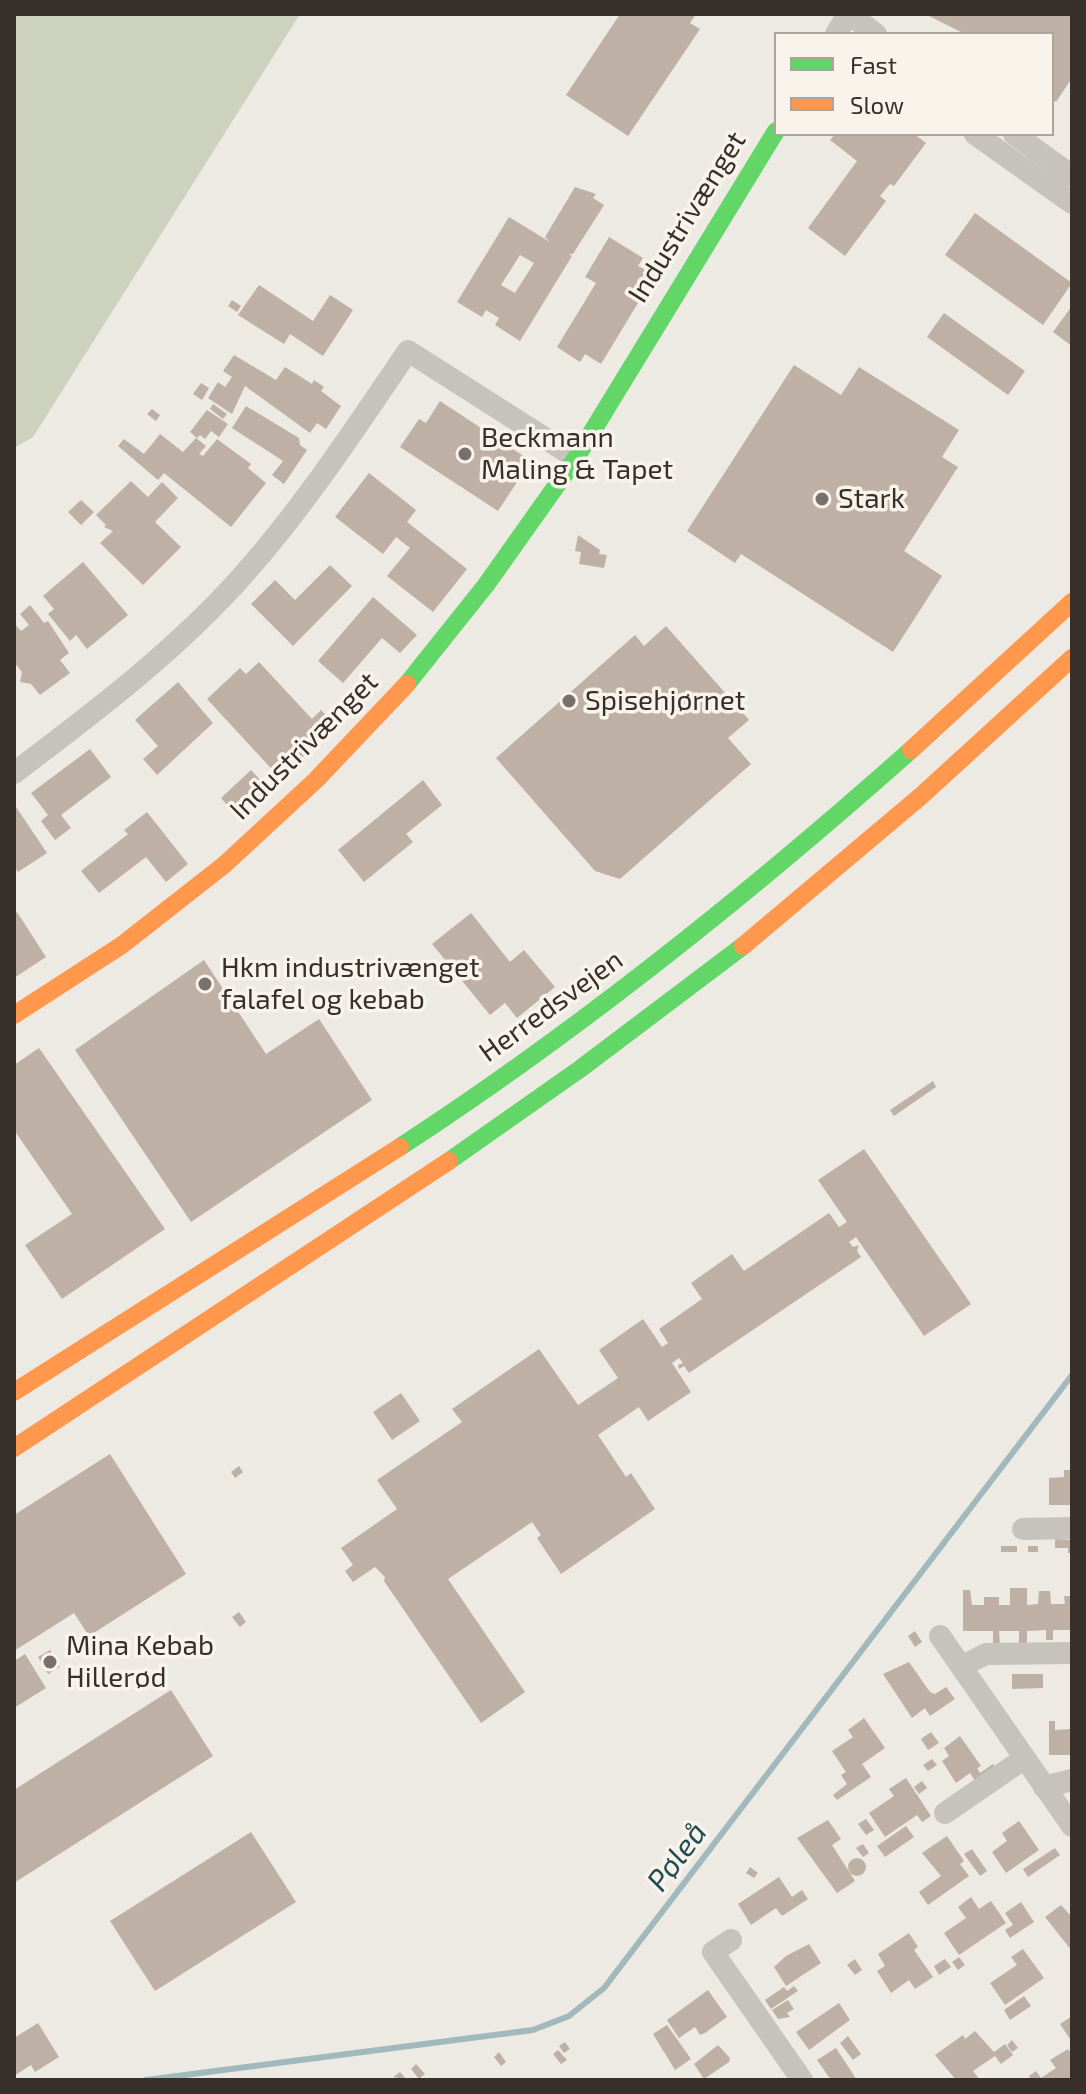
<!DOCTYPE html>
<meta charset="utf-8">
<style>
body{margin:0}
#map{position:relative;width:1086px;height:2094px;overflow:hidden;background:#ede9e3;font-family:"Exo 2",sans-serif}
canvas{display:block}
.frame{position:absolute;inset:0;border:16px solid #372f2a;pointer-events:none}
.legend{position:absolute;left:774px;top:32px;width:280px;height:104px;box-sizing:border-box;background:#f9f4eb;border:2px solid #aba59e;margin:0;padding:10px 14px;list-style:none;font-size:24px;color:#372f2a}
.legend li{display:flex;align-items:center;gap:16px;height:40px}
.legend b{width:40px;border:2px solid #aba59e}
</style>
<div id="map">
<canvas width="1086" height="2094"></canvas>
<div class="frame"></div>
<ul class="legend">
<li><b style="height:10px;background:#63d668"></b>Fast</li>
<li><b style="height:10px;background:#ff974d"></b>Slow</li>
</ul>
</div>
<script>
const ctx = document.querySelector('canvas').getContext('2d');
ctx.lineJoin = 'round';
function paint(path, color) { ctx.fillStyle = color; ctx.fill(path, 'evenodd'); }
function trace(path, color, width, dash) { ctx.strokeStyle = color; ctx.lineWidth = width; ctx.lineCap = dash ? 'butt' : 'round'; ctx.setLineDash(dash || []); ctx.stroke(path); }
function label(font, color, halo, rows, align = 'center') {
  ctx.font = font + ' "Exo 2",sans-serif'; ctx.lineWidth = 7; ctx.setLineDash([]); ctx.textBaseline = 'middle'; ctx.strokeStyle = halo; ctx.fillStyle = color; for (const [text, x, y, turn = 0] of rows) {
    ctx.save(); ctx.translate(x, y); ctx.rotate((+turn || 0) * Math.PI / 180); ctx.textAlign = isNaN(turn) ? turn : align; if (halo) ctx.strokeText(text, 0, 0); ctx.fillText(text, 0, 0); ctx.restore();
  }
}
paint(new Path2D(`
 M14 14H300L33 437 14 448Z`), '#ccd2be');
trace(new Path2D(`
 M146 2080 533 2030 569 2016 604 1988 1072 1375`), '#a1b9bc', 6);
paint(new Path2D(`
 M620 14H696L690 23 700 29 628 136 566 95Z
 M925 14H1072V78L1056 102 1052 100V34H965Z
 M835 134H914L926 143 894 186 890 184 880 196 886 201 845 256 808 228 857 161 830 140Z
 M575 187 596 194 593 198 604 205 573 254H569L572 256 520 341 495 325 499 318 486 310 482 317 457 302 509 217 550 242 545 237ZM520 255 534 263 515 293 501 285Z
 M975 213 1072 283 1043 325 945 255Z
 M609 237 643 258 638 266 655 275 601 364 585 354 580 362 557 347 596 283 585 277Z
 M259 285 313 321 330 295 353 310 323 356 290 334 284 344 238 315Z
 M232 300 241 306 237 312 228 306Z
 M1072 306V346L1053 332Z
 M944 313 1025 371 1008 395 927 337Z
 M234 355 276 380 285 367 312 384 314 380 324 387 321 391 341 406 326 429 317 423 310 433 245 386 232 414 208 398 218 382 225 387 232 377 223 371Z
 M794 365 841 395 859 367 959 430 942 457 958 467 904 551 942 576 893 652 741 554 735 563 687 531Z
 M201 383 209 388 202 400 193 394Z
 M440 401 531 461 498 511 400 447 419 419 426 423Z
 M213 404 227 414 223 419 210 409Z
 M246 406 299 438 300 445 307 450 284 484 272 475 283 461 232 428Z
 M152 409 160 415 156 421 147 414Z
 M207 410 228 424 219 437 211 431 205 439 200 435 197 438 190 432Z
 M160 434 183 452 196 438 206 446 199 454 203 456 217 439 251 464 248 468 266 483 231 527 164 473 158 480 118 446 124 439 144 454Z
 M369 473 416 510 407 522 467 569 433 612 387 576 410 548 396 537 383 554 335 517Z
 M131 481 148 497 162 482 178 498 155 522 181 547 143 585 100 543 113 531 104 527 106 525 96 515Z
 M81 500 94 512 81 525 68 512Z
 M578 535 600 550 599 554 607 555 604 568 579 564 581 552 575 551Z
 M83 562 128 615 87 649 76 635 70 641 48 614 54 609 43 596Z
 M330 565 352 586 293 646 251 604 275 580 295 600Z
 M373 597 417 635 400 653 382 638 343 683 318 661Z
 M30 605 44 623 48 621 69 653 60 660 70 673 40 695 31 684 20 682 22 672 14 662V623L21 631 29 625 20 614Z
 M666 626 749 720 728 738 751 764 620 879 595 871 496 758 635 635 644 646Z
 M259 662 312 719 321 710 336 726 280 778 207 699 240 668 246 674Z
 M178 682 213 723 157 775 143 759 158 746 135 720Z
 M90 749 111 777 61 815 71 828 55 840 41 821 48 815 31 793Z
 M251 770 268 789 238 817 221 798Z
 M423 780 442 805 406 834 413 842 364 882 338 850Z
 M14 804 47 853 18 872 14 866Z
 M147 812 188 864 166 882 146 857 99 893 81 871 128 834 124 830Z
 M17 912 46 957 14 978V914Z
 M471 913 510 962 524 950 555 987 517 1018 505 1003 490 1015 432 944Z
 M204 960 266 1054 319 1019 372 1100 191 1222 75 1050Z
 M39 1048 165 1229 62 1299 25 1245 72 1214 14 1130V1065Z
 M933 1081 936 1087 894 1116 890 1110Z
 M864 1149 971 1304 924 1336 856 1237 849 1242 853 1247 859 1245 857 1251 861 1257 689 1373 684 1366 679 1369 678 1365 683 1363 679 1358 672 1363 691 1392 648 1421 639 1407 598 1435 626 1477 631 1473 655 1509 561 1574 537 1538 541 1535 532 1522 448 1579 525 1692 481 1723 384 1581 385 1577 375 1567 353 1582 345 1571 353 1565 341 1548 397 1509 377 1480 462 1422 452 1409 539 1349 578 1405 618 1378 599 1350 643 1319 662 1347 668 1343 659 1329 702 1299 691 1283 732 1254 744 1271 829 1213 839 1227 847 1222 818 1180Z
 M401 1393 420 1421 392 1440 373 1412Z
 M110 1454 186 1574 89 1636 74 1613 14 1651V1515Z
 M239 1466 243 1472 235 1478 231 1472Z
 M1064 1470H1072V1505H1049V1478L1064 1477Z
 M1055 1539 1072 1540V1553H1068V1548H1055Z
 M1001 1546H1017V1552H1001Z
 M1028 1546H1038V1552H1028Z
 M1010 1588H1027V1605L1038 1604 1039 1591H1050L1051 1604H1065L1064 1596H1072V1630H1053V1640H1046V1630L1027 1631V1644H1019V1631H999L1000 1644H993V1631H963V1590H970L972 1605H984V1597H999V1605H1010Z
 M239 1612 246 1622 240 1627 232 1617Z
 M915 1631 922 1642 915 1647 908 1636Z
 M50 1650 60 1667 48 1674 38 1657Z
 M25 1654 46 1688 14 1708V1661Z
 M909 1662 930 1692 935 1694 946 1687 955 1699 930 1716 925 1708 912 1718 883 1674Z
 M1012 1674H1043V1688L1012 1689Z
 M171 1690 213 1756 14 1883V1790Z
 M864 1718 885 1748 862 1764 871 1777 837 1800 833 1795 847 1784 841 1775 846 1772 832 1751 853 1737 848 1730Z
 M1049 1721H1055V1730L1072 1729V1755H1049Z
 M931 1732 939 1743 928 1750 921 1739Z
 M960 1736 981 1766 977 1768 980 1773 993 1764 998 1772 978 1785 970 1773 956 1783 942 1761 949 1756 944 1748Z
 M932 1759 937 1765 928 1771 923 1765Z
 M906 1778 931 1816 922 1822 917 1815 885 1837 869 1813 894 1796 889 1789Z
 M922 1781 927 1788 919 1794 914 1787Z
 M866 1819 874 1830 866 1835 858 1824Z
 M828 1820 841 1839 832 1845 855 1881 837 1893 797 1838Z
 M1019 1821 1039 1850 1006 1873 992 1852 1007 1841 1002 1833Z
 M906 1826 914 1837 885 1857 877 1846Z
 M251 1832 296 1902 155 1991 110 1921Z
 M947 1836 964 1861 960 1864 969 1876 928 1905 919 1892 941 1876 922 1853Z
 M863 1844 869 1853 863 1857 856 1848Z
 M1055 1848 1060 1855 1028 1877 1023 1869Z
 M972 1849 987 1871 980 1876 964 1854Z
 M848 1867a9 9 0 1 1 18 0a9 9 0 1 1-18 0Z
 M750 1867 758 1873 754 1878 746 1873Z
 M779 1877 792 1897 802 1890 808 1899 782 1916 776 1908 751 1925 738 1904Z
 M971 1897 979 1909 991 1901 1006 1923 959 1955 944 1933 966 1918 958 1907Z
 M1021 1902 1034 1922 1010 1938 1005 1930 1013 1925 1005 1913Z
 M1061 1905 1072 1917V1951L1045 1917Z
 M909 1933 918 1947 914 1950 933 1977 915 1989 909 1980 891 1993 877 1971 885 1966 878 1954Z
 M809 1944 821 1963 786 1986 774 1967 786 1956Z
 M1023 1949 1044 1978 1005 2005 990 1983 1017 1965 1011 1957Z
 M959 1957 965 1965 958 1970 952 1962Z
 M855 1959 862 1970 855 1975 847 1965Z
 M945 1959 951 1967 939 1975 934 1966Z
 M794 1986 798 1991 771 2009 765 2000 784 1987 787 1991Z
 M708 1990 727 2017 705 2033 700 2035 695 2027 679 2038 667 2020Z
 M1024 1996 1031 2006 1010 2020 1004 2010Z
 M788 2000 794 2009 787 2013 790 2017 778 2019 772 2010Z
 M839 2003 850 2020 809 2050 796 2032Z
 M1072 2016V2042L1060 2024Z
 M38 2023 59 2057 35 2072 31 2065 14 2076V2038Z
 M667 2025 691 2059 675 2070 653 2034Z
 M975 2031 994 2052 1005 2044 1013 2055 1001 2064 995 2056 973 2071 980 2080H956L935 2055 963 2035 965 2039Z
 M848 2036 861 2054 853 2060 840 2043Z
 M1012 2040 1018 2048 1012 2052 1007 2045Z
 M565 2042 570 2049 564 2053 559 2046Z
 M718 2045 730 2058 729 2062 704 2079 694 2064Z
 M836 2048 857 2080H831L817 2060Z
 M1068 2049 1072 2055V2080H1031L1029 2076 1036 2071 1041 2078 1056 2068 1050 2060Z
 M558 2050 567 2060 561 2064 553 2054Z
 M499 2052 506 2062 501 2066 494 2057Z
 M416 2064 425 2074 419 2079 411 2069Z
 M400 2072 407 2080 393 2077Z`), '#bfb0a6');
trace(new Path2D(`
 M849 14 876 34
 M836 34 848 14
 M975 134 1072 203
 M1014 134 1072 176
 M14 773C95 712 178 649 245 573 306 504 356 427 408 351L576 458
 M1023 1529 1072 1528
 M940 1636 1072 1826
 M962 1666 986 1654 1072 1653
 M1044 1787 1072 1780
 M945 1813 1025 1758
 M731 1940 713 1952 802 2080`), '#c6c2bc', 22);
trace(new Path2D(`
 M407 684 486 585 576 458 776 131
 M400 1147C581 1029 749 894 911 750
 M449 1161 580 1069 743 946`), '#63d668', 18);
trace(new Path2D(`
 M911 750 1072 602
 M743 946 921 796 1072 658
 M14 1015 122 945 224 865 316 780 407 684
 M14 1392 400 1147
 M14 1448 449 1161`), '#ff974d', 18);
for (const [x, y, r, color] of [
 [465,454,8,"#77706b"],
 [822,499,8,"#77706b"],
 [569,701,8,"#77706b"],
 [205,984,8,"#77706b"],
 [50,1662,8,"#77706b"]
]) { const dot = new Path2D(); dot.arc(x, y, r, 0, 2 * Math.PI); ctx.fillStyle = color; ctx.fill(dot); trace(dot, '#f9f4eb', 3); }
label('28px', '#372f2a', '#f9f4eb', [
 ["Industrivænget",687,217,-58],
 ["Industrivænget",304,746,-45],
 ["Herredsvejen",551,1006,-36]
]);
label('28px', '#372f2a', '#f9f4eb', [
 ["Beckmann",481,438],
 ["Maling & Tapet",481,470],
 ["Stark",838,499],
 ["Spisehjørnet",585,701],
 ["Hkm industrivænget",221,968],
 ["falafel og kebab",221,1000],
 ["Mina Kebab",66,1646],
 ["Hillerød",66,1678]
], 'left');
label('italic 30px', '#234c55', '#f9f4eb', [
 ["Pøleå",677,1857,-53]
]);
</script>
